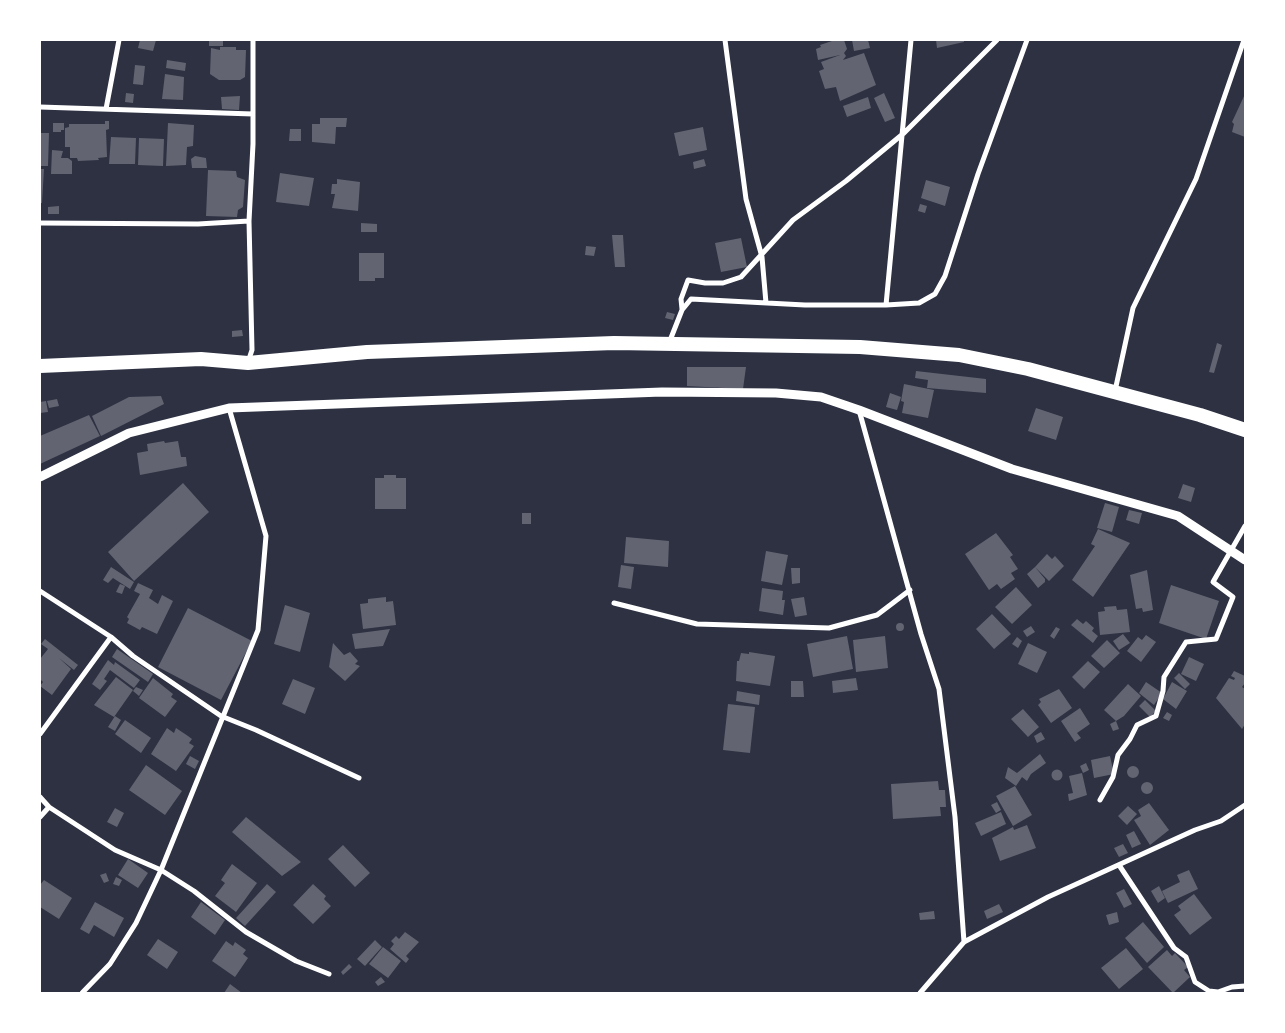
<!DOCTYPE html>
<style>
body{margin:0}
#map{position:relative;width:1285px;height:1033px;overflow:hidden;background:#2d3142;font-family:Ubuntu,sans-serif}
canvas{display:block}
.frame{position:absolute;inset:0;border:41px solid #fff;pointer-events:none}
</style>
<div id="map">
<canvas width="1285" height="1033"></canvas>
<div class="frame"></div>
</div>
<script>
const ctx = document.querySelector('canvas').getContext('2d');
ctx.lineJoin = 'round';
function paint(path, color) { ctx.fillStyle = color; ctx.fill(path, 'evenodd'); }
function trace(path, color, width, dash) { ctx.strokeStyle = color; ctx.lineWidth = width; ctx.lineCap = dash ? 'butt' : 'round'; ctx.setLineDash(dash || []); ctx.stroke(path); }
paint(new Path2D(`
 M140 40H156L153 51 138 48Z
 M209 40H223V46H209Z
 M835 40H844L847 49 844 53 846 56 843 60 864 53 876 85 840 101 836 87 825 89 819 71 824 69 821 62 840 55 818 60 816 49 821 47 820 45Z
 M852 40H868L870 48 854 51Z
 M936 40H964V42L937 48Z
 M220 47H236V50H246L245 77 240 80H219L210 74 211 48 220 50Z
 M167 60 186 63 185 71 166 68Z
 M135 65 145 66 143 85 133 84Z
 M165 74 184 77 183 100 162 99Z
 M126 93 134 94 133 103 125 102Z
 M884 93 895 118 885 122 874 98Z
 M1245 94V137L1232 132 1234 124 1232 122Z
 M240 96 239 110 222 109 221 97Z
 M868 97 871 108 847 117 843 106Z
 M320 118H347L346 127H336L335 144 312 142V124H320Z
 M105 121H109V129L106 130 107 157 98 158 99 160 78 161 77 158H70V147H65V128L69 127V124H105Z
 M53 123H64V130H61V132H53Z
 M168 123 194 125 193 146 187 147 186 165 166 166Z
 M703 127 707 150 679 156 674 133Z
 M290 129H301V141H289Z
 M40 133H49L48 166H40Z
 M111 137 136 138 135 164H109Z
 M139 138 164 139 163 166 138 165Z
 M52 150 63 151 61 158H68L72 161V174H51Z
 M195 156 206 158 207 168H192L191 159Z
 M704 159 706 166 694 169 693 162Z
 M40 169H44L42 203H40Z
 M208 170 236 171 237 177 245 180 243 207 238 210 237 217 206 216Z
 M280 173 314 178 309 206 276 202Z
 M337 179 360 182 358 211 332 208 335 194H331L332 184H337Z
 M926 180 950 187 945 206 921 198Z
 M920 204 927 206 925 213 918 211Z
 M59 206V214H48V207Z
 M361 223 377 224V232H361Z
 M612 235H623L625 267H615Z
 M741 238 747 267 721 272 715 243Z
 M586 246 596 247 594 256 585 255Z
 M359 253H384V278H375V281H359Z
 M667 312 675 314 673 320 665 318Z
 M242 330 243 336 232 337V331Z
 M1217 343 1222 345 1214 373 1209 372Z
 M687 367H746L743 389 687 386Z
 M916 371 986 379V393L927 388 928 380 915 378Z
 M904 384 934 390 928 418 902 413 904 402 901 401Z
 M890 393 901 397 897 410 886 407Z
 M161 396 164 404 101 436 92 416 129 397Z
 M57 399 59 406 49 408 47 401Z
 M46 401 48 412 40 413V402Z
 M1036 408 1063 417 1056 440 1028 431Z
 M89 415 100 436 40 464V436Z
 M164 441 165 443 178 441 181 457H186L187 466 140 475 137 453 148 451 147 444Z
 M384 475H396V478H406V509H375V478H384Z
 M183 483 209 512 134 581 108 552Z
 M1183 484 1195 488 1191 502 1178 498Z
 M1105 503 1119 507 1112 532 1097 528Z
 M1129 510 1142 513 1139 524 1126 520Z
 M522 513H531V524H522Z
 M1098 529 1130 543 1093 597 1072 580 1095 546 1091 544Z
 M996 533 1013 555 1010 557 1018 569 1011 573 1015 579 1001 589 997 584 989 590 965 554Z
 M626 537 669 541 668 567 624 563Z
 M766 551 788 555 782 585 761 581Z
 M1047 554 1052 559 1055 556 1064 566 1049 581 1035 567Z
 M621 565 634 567 631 589 618 587Z
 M111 567 134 582 130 589 113 578 108 583 103 580Z
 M1035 567 1045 579V582L1038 588 1027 574Z
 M791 568H800V583L792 584Z
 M1147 570 1153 610 1143 612 1142 608 1136 609 1130 575Z
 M138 583 153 590 149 598 158 604 162 595 173 601 157 634 142 627 140 630 127 623 129 619 127 617 140 594 134 591Z
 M120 584 125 586 122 594 116 592Z
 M1171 585 1219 601 1206 639 1159 623Z
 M1016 587 1032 605 1012 624 995 607Z
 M762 588 783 591 782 600H785L783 615 759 611Z
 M386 597V602L393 601 396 625 363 629 360 604 368 603V599Z
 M804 597 807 615 795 617 791 599Z
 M285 605 310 613 300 652 274 644Z
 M1116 606 1117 610 1127 609 1130 632 1100 635 1098 612 1105 611 1104 607Z
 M188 608 252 641 221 700 158 667Z
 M992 614 1011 634 994 649 976 629Z
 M1077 619 1083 624 1086 621 1094 628 1092 631 1098 636 1093 643 1071 625Z
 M896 627a4 4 0 1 1 8 0a4 4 0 1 1-8 0Z
 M1031 626 1035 632 1027 637 1023 631Z
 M1056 627 1060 629 1054 639 1050 636Z
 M390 629 383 646 355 649 352 634Z
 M1123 634 1130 643 1119 650 1113 641Z
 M1146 635 1156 642 1141 662 1127 651 1138 637 1142 640Z
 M847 636 853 669 813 677 807 644Z
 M885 636 888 668 856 672 853 640Z
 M1017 637 1022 641 1018 648 1012 644Z
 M45 639 78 665 74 670 59 658 71 669 52 695 40 686 43 682 40 679V659L48 649 41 644Z
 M1107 640 1120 653 1104 668 1091 656Z
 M333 643 344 655 350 652 358 661 355 664 360 666 345 681 329 667Z
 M1028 643 1047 652 1037 673 1018 664Z
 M117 649 153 674 148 682 112 657Z
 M749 652 775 656 770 686 736 681 737 661H739L741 653 749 654Z
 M1189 657 1204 664 1196 681 1181 674Z
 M108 660 114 665 115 662 140 680 134 688 110 670 104 679 107 681 100 690 92 684Z
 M1088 661 1100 672 1084 689 1072 677Z
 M1234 671 1245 676V683L1242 687 1245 689V724L1242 729 1216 698 1229 678 1234 680 1235 678 1231 676Z
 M1179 673 1190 684 1185 689 1174 678Z
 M116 677 133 690 114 717 94 705Z
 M153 678 173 694 171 697 177 701 165 717 139 698Z
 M856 678 858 690 833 693 832 681Z
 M293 679 315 688 305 714 282 704Z
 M791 681H803L804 697H791Z
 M1146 682 1162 693 1154 705 1139 693Z
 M1172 682 1187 691 1176 709 1163 699Z
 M1128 684 1141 696 1124 716 1116 721 1119 729 1113 731 1110 724 1116 721 1104 710Z
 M136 687 143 690 139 696 133 691Z
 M1059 689 1072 708 1051 723 1038 705 1041 702 1039 699Z
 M737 691 760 695 759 705 736 701Z
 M1145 700 1156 711 1150 717 1139 706Z
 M728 704 755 707 750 753 723 750Z
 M1080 708 1090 724 1077 733 1081 738 1075 742 1061 721Z
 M1023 709 1039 727 1028 737 1011 719Z
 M1167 712 1172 715 1169 721 1163 718Z
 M115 716 121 720 115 731 108 727Z
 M125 720 151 738 141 753 115 734Z
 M167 728 174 733 176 728 188 736 192 739 189 743 194 746 176 771 151 754Z
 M1041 732 1045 739 1037 743 1034 736Z
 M1040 754 1046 763 1031 774 1027 781 1022 777 1016 786 1005 778 1008 767 1017 773Z
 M190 756 199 761 195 769 186 764Z
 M1110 756 1114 774 1094 778 1091 760Z
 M1086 763 1089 770 1083 773 1080 766Z
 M146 765 182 791 165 815 129 790Z
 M1127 772a6 6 0 1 1 12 0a6 6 0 1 1-12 0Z
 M1051.5 775a5.5 5.5 0 1 1 11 0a5.5 5.5 0 1 1-11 0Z
 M1082 773 1087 795 1069 801 1068 794 1073 793 1069 776Z
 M938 781 939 790H945L946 807H940L941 816 893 819 891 784Z
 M1141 788a6 6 0 1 1 12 0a6 6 0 1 1-12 0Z
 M1015 786 1032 815 1013 826 996 796Z
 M997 802 1001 810 996 813 991 805Z
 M1149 803 1169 830 1150 845 1134 820 1141 816 1138 810Z
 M1128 806 1137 814 1127 825 1118 816Z
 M115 808 124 813 117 827 107 822Z
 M1001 812 1006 824 981 836 975 823Z
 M246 817 301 862 282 876 232 832Z
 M1027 825 1036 848 1000 861 992 838 1013 827 1014 830Z
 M1134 831 1141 844 1132 848 1126 835Z
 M1123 844 1128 853 1119 857 1114 848Z
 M343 845 370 873 355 887 328 859Z
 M128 859 148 873 138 888 118 875Z
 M232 864 257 883 236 912 215 896 225 883 221 880Z
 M1189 870 1198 889 1168 903 1162 891 1180 882 1177 875Z
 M106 873 109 881 104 883 100 875Z
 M116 877 122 880 119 886 113 884Z
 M44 880 72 898 59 919 40 907V885Z
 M267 884 276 892 245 926 236 918Z
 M313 884 326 896 324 899 331 906 313 924 293 905Z
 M1159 886 1165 898 1158 903 1151 891Z
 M1124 889 1132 904 1124 908 1116 893Z
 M1194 894 1212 918 1190 935 1174 915 1181 910 1178 906Z
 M95 902 124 918 114 937 94 925 89 934 80 929Z
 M201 902 225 920 215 935 191 917Z
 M999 904 1003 912 987 919 984 911Z
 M934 911 935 919 920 920 919 913Z
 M1117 912 1119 922 1109 925 1106 915Z
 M1143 922 1164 947 1147 963 1125 938Z
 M405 932 419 942 406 956 409 959 406 963 390 949 394 944 391 941 396 936 399 939Z
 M158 939 178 952 167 969 147 955Z
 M375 940 382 947 365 966 357 959Z
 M226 941 233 946 235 942 246 950 243 954 248 958 235 977 212 961Z
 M383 947 401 961 388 978 369 964Z
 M1126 948 1143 969 1119 989 1101 968Z
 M1167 950 1172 956 1175 953 1188 967 1184 970 1190 977 1173 993 1148 967Z
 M349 964 352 967 343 975 341 972Z
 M381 977 385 982 378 986 375 982Z
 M230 984 242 993H224Z`), '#626471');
trace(new Path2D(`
 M725 40 746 199 762 257 766 303
 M40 107 253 114
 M106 109 119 40
 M40 223 198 224 249 221
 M886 305 911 40
 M682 309 681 299 688 280 705 283H723L741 277 793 220 846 181 904 133 997 40
 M669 343 682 310 691 299 805 305H886L919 303 935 294 945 276 978 174 1027 40
 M248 362 252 350 249 221 253 144V40
 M1115 391 1133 308 1196 179 1244 40
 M859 410 921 634 939 689 955 817 964 942
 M40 591 111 637 133 656 221 716 256 730 359 778
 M614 603 697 624 829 628 877 615 910 590
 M40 734 111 637
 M40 797 49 807 40 817
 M1100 800 1113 777 1118 755 1130 739 1137 725 1156 716 1163 691 1164 677 1186 642 1216 639 1233 597 1213 582 1245 526
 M49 807 115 850 161 870 194 891 246 932 296 961 329 974
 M1119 865 1174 948 1186 957 1195 982 1209 991 1218 992 1232 987 1245 986
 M82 993 110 964 136 923 161 870 258 630 266 536 229 408
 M920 993 964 942 1048 897 1195 830 1221 821 1245 805`), '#fff', 5);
trace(new Path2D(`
 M40 477 129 433 229 408 662 392 776 393 821 397 859 410 1012 469 1178 516 1245 560`), '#fff', 9);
trace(new Path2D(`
 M40 366 201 359 248 363 367 352 614 343 860 347 959 355 1028 369 1200 415 1245 430`), '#fff', 14);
</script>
